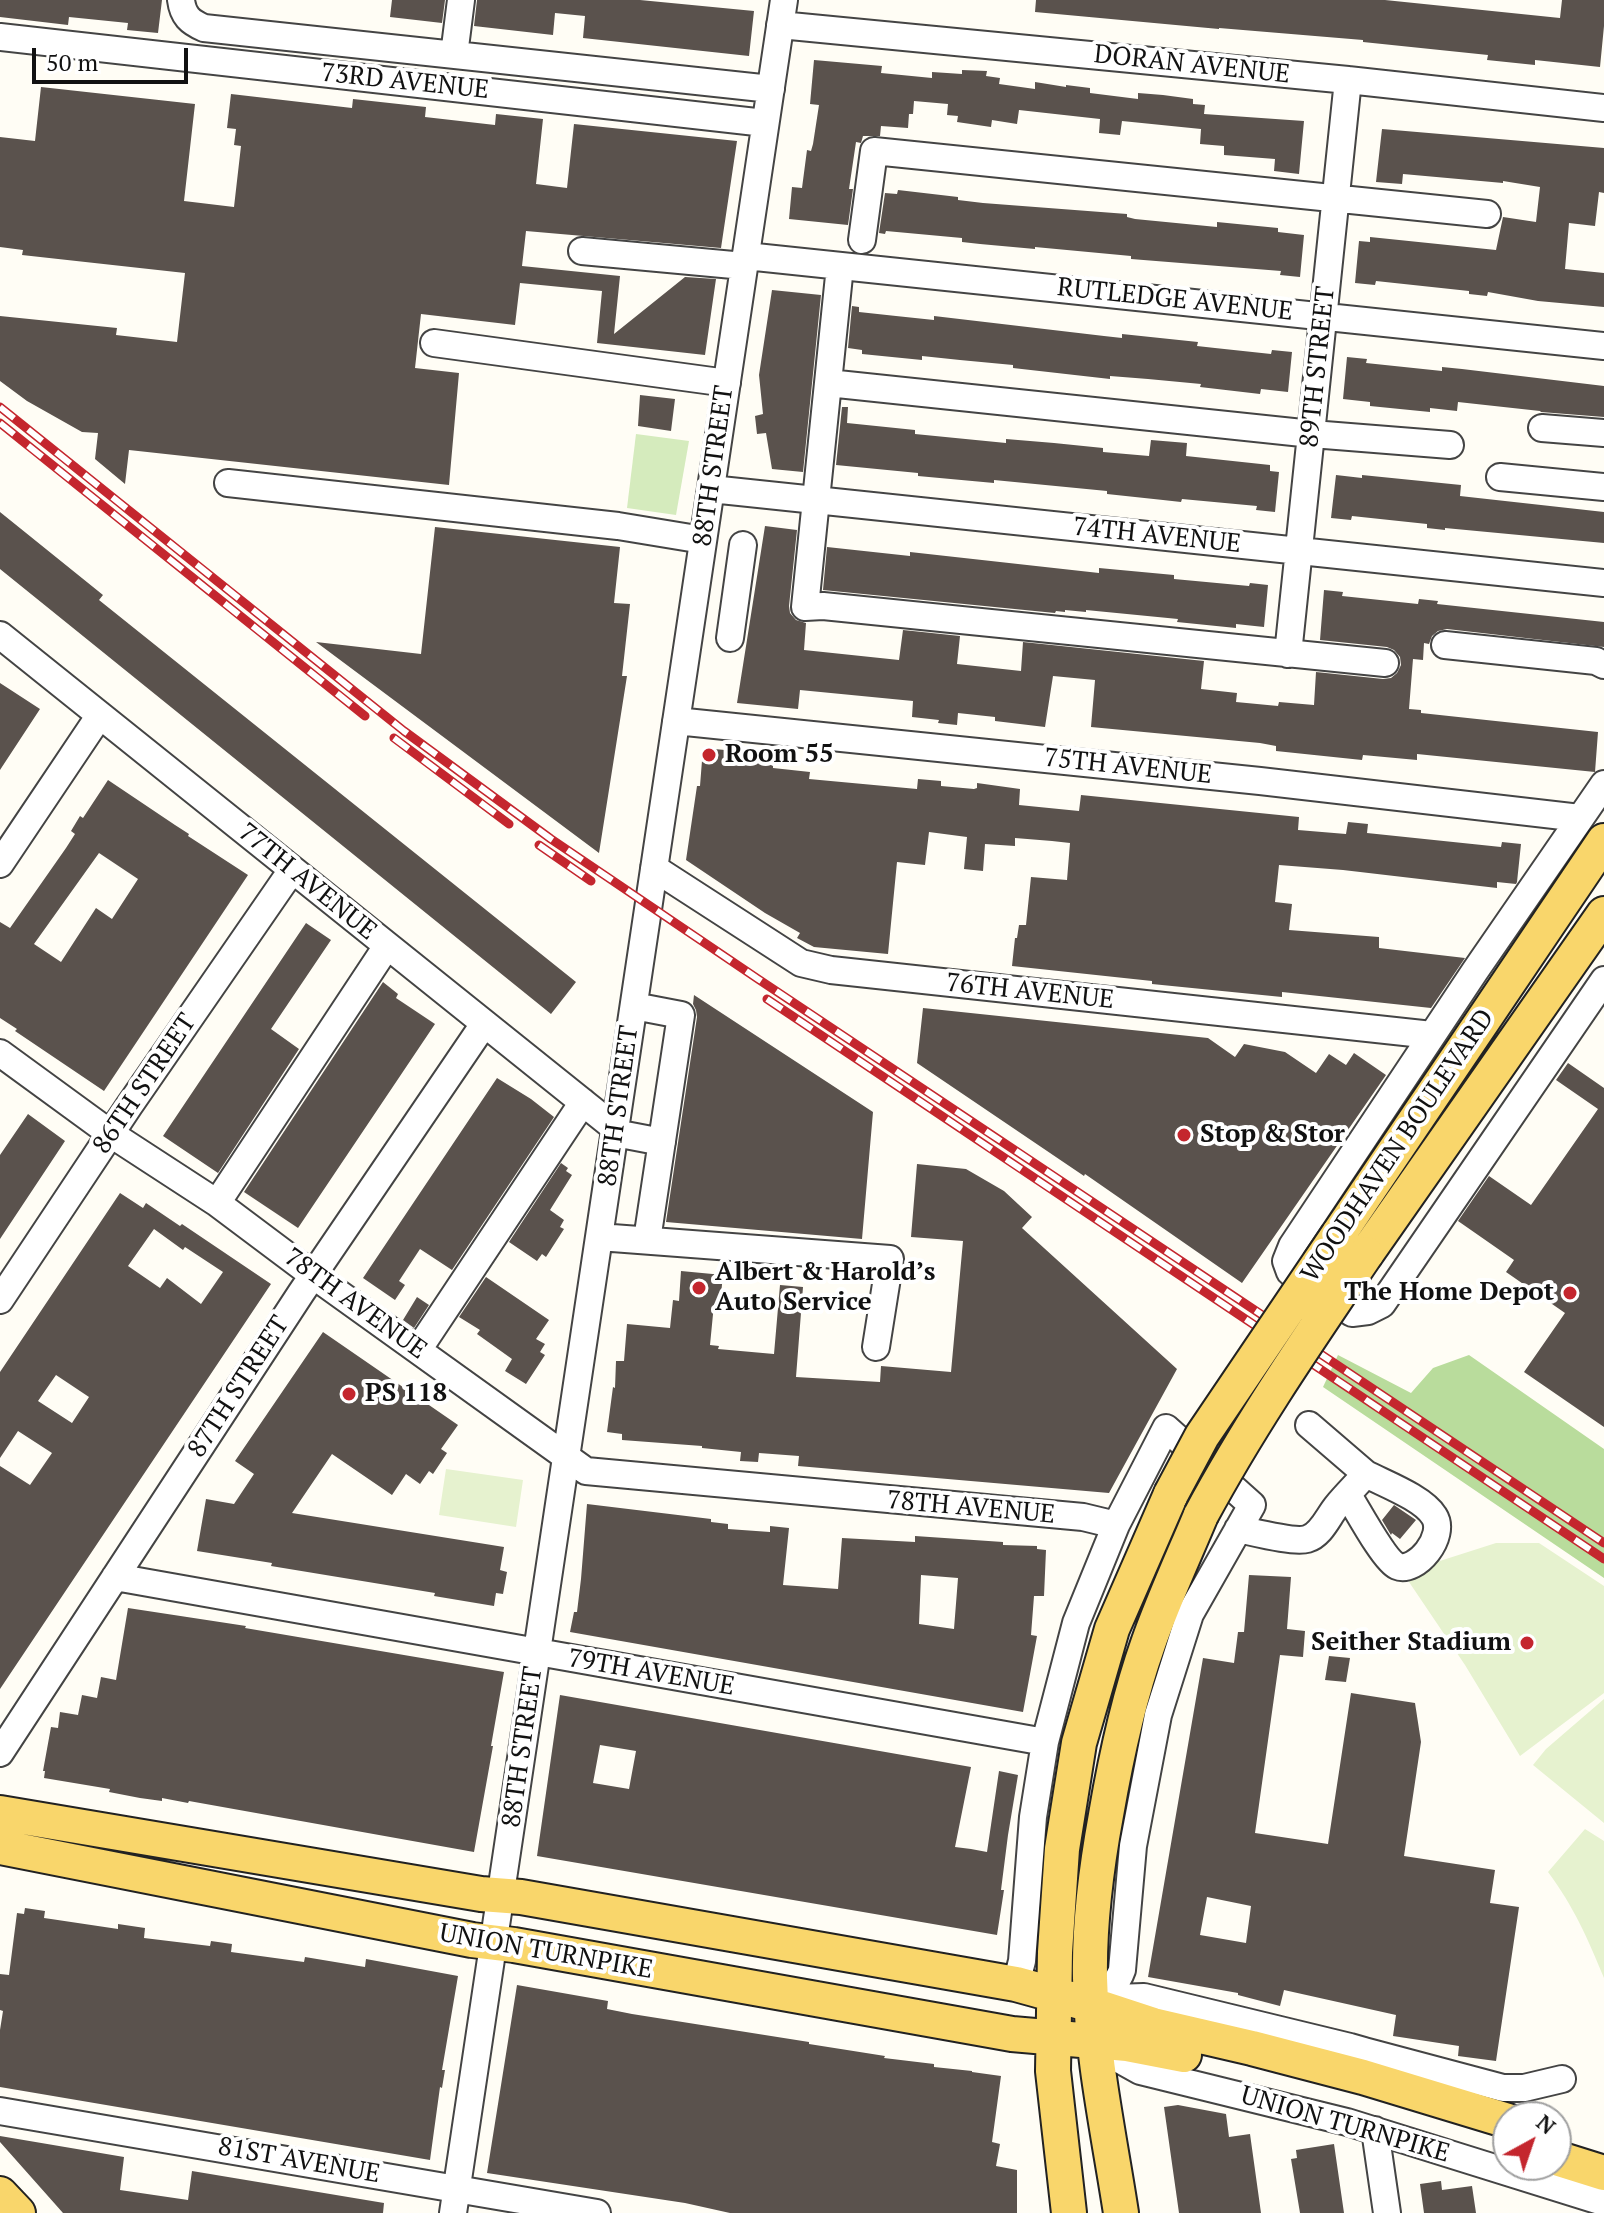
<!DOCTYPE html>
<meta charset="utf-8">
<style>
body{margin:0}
#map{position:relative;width:1604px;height:2213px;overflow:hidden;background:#fffdf5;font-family:"PT Serif",serif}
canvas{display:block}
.north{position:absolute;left:1492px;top:2101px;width:80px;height:80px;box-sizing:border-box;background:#fff;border:2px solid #a0a0a0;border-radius:50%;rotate:40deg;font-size:22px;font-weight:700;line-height:32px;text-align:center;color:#111}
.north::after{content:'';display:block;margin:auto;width:28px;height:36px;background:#c4262e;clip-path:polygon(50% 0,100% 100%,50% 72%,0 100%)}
.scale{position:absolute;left:32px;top:48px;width:156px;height:36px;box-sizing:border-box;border:4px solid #111;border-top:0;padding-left:10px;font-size:24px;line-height:28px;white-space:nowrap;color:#111;-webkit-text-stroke:6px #fff;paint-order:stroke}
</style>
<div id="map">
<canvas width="1604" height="2213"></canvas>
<div class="north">N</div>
<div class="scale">50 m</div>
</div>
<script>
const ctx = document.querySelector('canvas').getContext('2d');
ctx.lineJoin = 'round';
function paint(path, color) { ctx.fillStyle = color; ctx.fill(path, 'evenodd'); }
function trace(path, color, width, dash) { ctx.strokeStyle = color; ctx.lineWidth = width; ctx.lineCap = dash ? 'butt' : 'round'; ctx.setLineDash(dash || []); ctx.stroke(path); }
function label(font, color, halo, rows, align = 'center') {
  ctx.font = font + ' "PT Serif",serif'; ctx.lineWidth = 8; ctx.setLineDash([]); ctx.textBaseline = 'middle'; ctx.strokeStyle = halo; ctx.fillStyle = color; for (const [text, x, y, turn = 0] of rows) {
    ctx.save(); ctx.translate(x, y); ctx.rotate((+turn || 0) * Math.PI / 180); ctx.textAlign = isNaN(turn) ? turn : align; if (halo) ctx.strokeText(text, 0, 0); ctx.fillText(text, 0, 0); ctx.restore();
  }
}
paint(new Path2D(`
 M636 434 689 441 676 515 627 508Z`), '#d5ebbd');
paint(new Path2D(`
 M1338 1355 1411 1393 1433 1368 1469 1355 1604 1449V1578L1323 1387Z`), '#b9dc9c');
paint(new Path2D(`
 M446 1469 523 1480 516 1527 439 1515Z
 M1496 1543H1539L1604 1586V1693L1520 1756 1465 1665 1407 1579 1421 1567Z
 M1604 1699V1823L1533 1765 1546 1749Z
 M1585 1829 1604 1841V1978C1588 1939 1574 1907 1548 1872Z`), '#e6f2cf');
paint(new Path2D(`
 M0 0H162L158 33 127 30 128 23 69 17 68 25 0 17Z
 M392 0H445L442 23 390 17Z
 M477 0H640L754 11 749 56 583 38 585 16 555 13 553 35 474 26Z
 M1036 0H1385L1560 18 1562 0H1604V26L1600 67 1535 60V65L1487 60 1488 55 1363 42V40L1219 28V29L1035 12Z
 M814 60 882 66 881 73 932 78V72L962 74V70L987 71 986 76 1000 78 999 84 1035 89V82L1066 87V85L1090 88V93L1138 99V93L1163 95 1193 99V104L1205 105 1204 114 1304 121 1299 174 1274 171 1275 159 1224 155V146L1200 144 1201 129 1122 121 1120 135 1099 133 1100 119 1019 110 1017 124 992 120 991 127 957 122 958 116 947 115 948 104 914 101 913 114H909L908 128 881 126 880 136H863L861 143 856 142 849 189H853L848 225 789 219 792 187 802 188 807 150 811 151 813 144 819 105 810 104Z
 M41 87 195 104 184 201 234 207 241 146 234 145 236 129 227 128 231 94 352 108 353 99 426 107 425 117 495 125 496 114 543 119 536 184 567 188 574 124 737 141 721 248 526 231 522 266 620 276 614 334 685 277 716 279 705 355 597 343 602 291 520 283 515 325 421 314 415 368 459 373 449 485 129 450 125 484 95 459 98 433 82 432 27 401 0 381V316L117 328 116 335 177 342 185 273 22 255 23 250 0 247V137L35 141Z
 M1382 129 1604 148V193L1599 192 1595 226 1569 223 1565 269 1604 273V307L1538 301 1488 292 1487 296 1469 294V291L1376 281 1375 285 1355 283 1359 241 1370 242V237L1496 250 1503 217 1536 222 1540 187 1503 181V183L1403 174 1402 184 1376 182Z
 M898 190 958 197V200L983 203 1127 214V217L1135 219 1217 227V222L1278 228V232L1304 235 1300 277 1280 275 1281 271 1131 259V256L1035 247V249L980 244 962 242V238L886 231 885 234 879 233 885 193 897 194Z
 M772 290 821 295 803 472 772 469 766 433 757 434 755 416 763 414 759 375Z
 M852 306 859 307V312L896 316 934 320V316L1104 336 1122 338V334L1198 342 1197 346 1215 348 1271 354 1272 350 1292 352 1288 392 1261 389 1260 394 1200 387 1201 384 1148 379 1110 376V379L1013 368V365L960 360 922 356V360L862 354V350L848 348Z
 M1347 357 1367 359 1366 363 1442 371V367L1462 369 1604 386V417L1541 412 1540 411 1458 402 1457 411 1430 408V412L1370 406V402L1343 399Z
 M640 395 675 399 671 431 638 426Z
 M842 407H848L847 423 915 430V434L1006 443V439L1054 443 1103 448V452L1149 456 1151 440 1187 443 1186 456 1270 465V471L1279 472 1275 512 1256 510 1257 506 1182 499 1181 502 1163 500 1107 494V491L994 480V483L918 476V473L836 465Z
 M1336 475 1362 478V475L1461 485 1460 496 1604 512V543L1445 528V530L1427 528V524L1352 516 1351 520 1331 518Z
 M0 512 103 595 99 600 576 982 551 1014 0 569Z
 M765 526 797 530 789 606 790 613 796 620 806 623 804 650 899 660 903 630 960 636 957 664 1021 671 1023 642 1204 661 1201 689 1237 693 1236 702 1278 706 1279 702 1314 705 1316 672 1383 679 1391 678 1397 673 1401 665 1400 657 1394 650 1387 647 1320 640 1324 590 1343 592 1342 596 1418 604 1419 599 1438 601 1437 604 1604 622V647L1447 629 1438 631 1432 636 1429 644 1424 643 1423 660 1413 659 1409 709 1421 710V713L1598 732 1595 772 1417 754V760L1363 755 1362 760 1276 751V746L1260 743 1091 727 1095 680 1053 676 1045 727 995 721V717L958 713 957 725 938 723 939 720 912 717 913 701 800 690 798 709 737 703Z
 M435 527 620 547 614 603 630 604 622 676H627L599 853 316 642 421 654Z
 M827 547 910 556V552L1099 573V568L1174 575V579L1249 586 1250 583 1268 585 1264 627 1236 624V628L1177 622 1178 619 1086 610V612L1065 610V612L1056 611 1055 613 823 590Z
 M0 683 40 709 0 770Z
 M703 748 758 753V759L773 761V768L810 772 809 779 917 789 918 779 941 781V786L974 789 977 788V783L1020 789 1019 805 1079 811 1081 795 1299 817 1298 830 1346 834 1348 822 1368 824 1367 833 1501 847 1502 842 1521 844 1517 882 1516 884 1497 882V888L1343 870 1279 865 1275 902 1292 904 1289 930 1379 937V948L1465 958 1431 1008 1282 992V997L1152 984V981L1012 966 1015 938H1017L1019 925H1026L1031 877 1067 880 1070 843 1052 841 1015 838V846L985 844 983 871 964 869 967 837 929 832 925 865 897 862 888 954 814 947 797 938 800 933 765 913 686 860 697 786H700Z
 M108 780 175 825 189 834 188 836 248 875 104 1091 15 1031 17 1029 0 1018V922L10 928 66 848 75 834 71 831 80 816 83 818ZM99 853 138 879 112 919 96 908 61 962 34 944Z
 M306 923 331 940 271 1029 299 1049 218 1173 163 1136Z
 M383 982 398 994 396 998 435 1024 298 1228 244 1192Z
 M694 995 873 1112 862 1239 666 1222 697 1017 696 1010 693 1004Z
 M923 1008 1208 1038 1235 1057 1244 1044 1285 1052 1316 1073 1329 1054 1346 1065 1354 1053 1386 1075 1242 1283 1085 1174 1084 1176 917 1063Z
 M1568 1063 1604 1088V1427L1524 1372 1565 1313 1506 1272 1514 1260 1458 1221 1489 1176 1531 1205 1598 1109 1556 1080Z
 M497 1078 531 1099 554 1117 452 1270 420 1249 399 1281 405 1285 395 1300 363 1278Z
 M28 1114 65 1141 0 1239V1155Z
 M561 1163 568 1168 566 1171 572 1175 550 1210 564 1220 560 1227 564 1229 546 1257 542 1254 537 1261 509 1242Z
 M917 1164 966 1169 1004 1191 1032 1217 1022 1228 1177 1369 1109 1493 798 1466 799 1456 759 1453 758 1462 740 1461 741 1452 702 1448V1446L622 1440V1434L607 1432 613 1387 615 1388 616 1361H624L627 1324 670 1328 673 1300 679 1301 681 1271 723 1275 720 1304H714L710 1345 719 1346 718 1349 774 1354 780 1285 803 1287 796 1377 880 1382 881 1366 951 1372 963 1241 911 1237Z
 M120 1193 143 1208 146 1203 180 1226 182 1224 271 1284 0 1689V1466L30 1485 52 1453 18 1431 0 1458V1372ZM154 1229 183 1250 185 1247 223 1272 201 1304 167 1278 160 1288 128 1266ZM56 1375 89 1397 72 1423 38 1401Z
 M486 1277 549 1320 536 1339 545 1344 540 1352 545 1355 526 1384 505 1371 512 1359 477 1334 480 1330 459 1317Z
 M417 1297 429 1305 414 1328 403 1320Z
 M323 1332 458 1425 441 1449 447 1453 433 1474 429 1471 420 1484 406 1474 392 1495 332 1454 292 1513 504 1547 500 1570 507 1572 503 1594 496 1593 494 1606 434 1596 435 1593 271 1566 272 1563 197 1551 206 1499 234 1504 254 1474 235 1461Z
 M587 1504 711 1519V1522L728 1524V1529L770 1532V1526L789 1528 783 1585 838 1589 842 1538 915 1542V1536L1003 1542V1545L1037 1546V1549L1046 1550 1044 1596H1034L1031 1635 1037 1636 1023 1712 570 1632 574 1612H577L581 1579ZM921 1575 958 1578 954 1629 919 1624Z
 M1394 1505 1416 1520 1400 1539 1392 1533 1391 1535 1382 1520Z
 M1249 1575 1291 1577 1287 1629 1305 1631 1303 1657 1280 1655 1255 1833 1328 1844 1351 1693 1415 1703 1421 1742 1404 1856 1495 1870 1490 1903 1519 1907 1496 2061 1458 2056 1459 2046 1393 2036 1396 2015 1284 1990 1280 2006 1238 1995V1993L1148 1977 1203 1658 1234 1663 1238 1632H1244ZM1207 1897 1251 1906 1246 1943 1200 1935Z
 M128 1608 246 1626 245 1628 504 1672 491 1746H493L474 1852 189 1801 188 1803 162 1798V1801L140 1798 109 1792 110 1789 44 1778 45 1771H43L51 1727 58 1728 60 1712 78 1715 82 1695 97 1698 101 1677 116 1680Z
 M1329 1656 1350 1658 1346 1682 1325 1680Z
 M560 1695 971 1767 955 1847 971 1849 987 1852 999 1771 1018 1775 1008 1835 1001 1890H1004L997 1935 537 1856ZM600 1745 636 1751 629 1789 593 1783Z
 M25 1908 45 1911 44 1918 51 1919 118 1929V1924L145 1928 144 1938 210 1946 211 1941 232 1944 231 1952 304 1962 305 1957 365 1967 366 1959 458 1976 442 2070H445L442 2088 440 2087 430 2160 0 2087V2030L3 2011 0 2010V1974L9 1975 17 1913 24 1914Z
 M517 1985 608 2001 607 2009 632 2014 809 2042V2044L885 2056 884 2058 934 2064V2067L972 2071V2072L1001 2076 992 2142 1000 2144 996 2166 1017 2170V2213H730L685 2203 487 2173Z
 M1178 2105 1226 2114 1229 2137 1250 2134 1261 2213H1179L1164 2107Z
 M0 2136 124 2157 120 2190 188 2200 192 2171 384 2203 383 2213H63L0 2142Z
 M1334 2144 1344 2213H1300L1291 2159 1297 2158 1296 2150Z
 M1441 2181 1442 2190 1472 2186 1476 2213H1424L1420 2184Z`), '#5a524d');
const minor = new Path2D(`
 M181 0C183 16 190 22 204 28L771 89
 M780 25 1348 80 1604 108
 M0 37 765 123
 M454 55 461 0
 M862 240 874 151 1487 214
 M582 251 744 266
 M746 256 1604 346
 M840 266 805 607 823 606 1385 663
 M434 343 727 383
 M828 383 1312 434 1450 445
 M1542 428 1604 433
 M1500 477 1604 487
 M228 483 618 526 703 540
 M711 489 1604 583
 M0 635 615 1128
 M730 638 743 545
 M1445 645 1596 661 1604 665
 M1288 654 1348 80
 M676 721 1260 781 1580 818
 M1604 784 1475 971 1292 1246 1286 1261 1290 1272 1352 1313 1368 1311 1382 1304 1604 980
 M0 864 100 715
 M654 868 801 963 831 970 1432 1035
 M634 1006 681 1015 647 1240
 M0 1053 111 1134 217 1203 313 1275 586 1471 1083 1517 1116 1525
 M615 1133 662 1142
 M217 1203 387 946
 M599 1237 890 1259 876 1347
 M0 1300 129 1106 292 870
 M418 1350 583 1102
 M1348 1495C1357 1509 1384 1560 1397 1566 1416 1574 1447 1536 1434 1516 1423 1498 1385 1484 1366 1474
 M1238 1529C1253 1532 1294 1543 1307 1539 1321 1535 1328 1517 1336 1507 1345 1496 1356 1485 1366 1474L1309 1425
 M115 1577 1045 1742
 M0 1753 301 1293 484 1024
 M1016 1984 1022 1961 1033 1817 1045 1742 1076 1623 1116 1525 1166 1428 1252 1505 1190 1614 1158 1715 1133 1846 1122 1970C1117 1985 1104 1995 1092 2005
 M1095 2003 1115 1998 1144 1997 1350 2047 1364 2051 1399 2087
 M1095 2041 1122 2061 1140 2071 1347 2122 1600 2201
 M1364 2051 1503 2088H1524L1562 2079
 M0 2111 597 2213
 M1375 2130 1387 2213
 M453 2213 784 0`);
const major = new Path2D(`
 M1338 1235 1604 841
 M1366 1254 1604 914
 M0 1813 481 1894 521 1897 1016 1984 1092 2005 1153 2025 1252 2048 1363 2077 1508 2121
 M0 1847 472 1940 514 1945 1012 2034 1127 2044 1184 2055
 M1556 2158 1604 2173
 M0 2194 18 2213
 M1069 2213 1053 2071 1055 1952 1062 1849 1079 1743 1112 1629 1171 1494
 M1121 2213C1109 2135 1092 2057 1090 1978 1089 1924 1096 1869 1106 1815 1116 1757 1128 1700 1148 1644 1163 1601 1183 1558 1201 1515`);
trace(minor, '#444', 30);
trace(major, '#222', 38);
trace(minor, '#fff', 26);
trace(major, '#f9d66b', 34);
const rail = new Path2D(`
 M0 407 404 731 551 839 758 979 1604 1543
 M0 423 365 716
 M394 738 509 824
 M539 845 591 881
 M767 999 1604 1559`);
trace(rail, '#c4262e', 9);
trace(rail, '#fff', 6, [18]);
const majorBridge = new Path2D(`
 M1171 1494 1202 1436 1338 1235
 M1201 1515C1250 1424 1308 1340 1366 1254`);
trace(majorBridge, '#222', 38, []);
trace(majorBridge, '#f9d66b', 34);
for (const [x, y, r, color] of [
 [709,755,8,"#c4262e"],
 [1184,1135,8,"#c4262e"],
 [699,1288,8,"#c4262e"],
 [1570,1293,8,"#c4262e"],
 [349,1394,8,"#c4262e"],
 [1527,1643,8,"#c4262e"]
]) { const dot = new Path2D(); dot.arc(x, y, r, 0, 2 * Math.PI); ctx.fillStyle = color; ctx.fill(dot); trace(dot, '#fff', 3); }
label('26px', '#111', '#fff', [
 ["DORAN AVENUE",1192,65,6],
 ["73RD AVENUE",405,82,6],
 ["RUTLEDGE AVENUE",1175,300,6],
 ["89TH STREET",1318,367,-84],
 ["88TH STREET",714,466,-82],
 ["74TH AVENUE",1157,536,6],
 ["75TH AVENUE",1128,767,6],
 ["77TH AVENUE",307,882,39],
 ["76TH AVENUE",1030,992,6],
 ["86TH STREET",145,1084,-56],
 ["88TH STREET",619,1106,-82],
 ["WOODHAVEN BOULEVARD",1398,1146,-56],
 ["78TH AVENUE",355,1304,36],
 ["87TH STREET",239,1387,-57],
 ["78TH AVENUE",971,1508,5],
 ["79TH AVENUE",651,1673,10],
 ["88TH STREET",523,1747,-82],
 ["UNION TURNPIKE",546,1952,10],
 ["UNION TURNPIKE",1345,2125,16],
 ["81ST AVENUE",299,2161,10]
]);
label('bold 26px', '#111', '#fff', [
 ["Room 55",725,755],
 ["Stop & Stor",1200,1135],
 ["Albert & Harold’s",715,1273],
 ["Auto Service",715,1303],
 ["The Home Depot",1554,1293,"right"],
 ["PS 118",365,1394],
 ["Seither Stadium",1511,1643,"right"]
], 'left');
</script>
